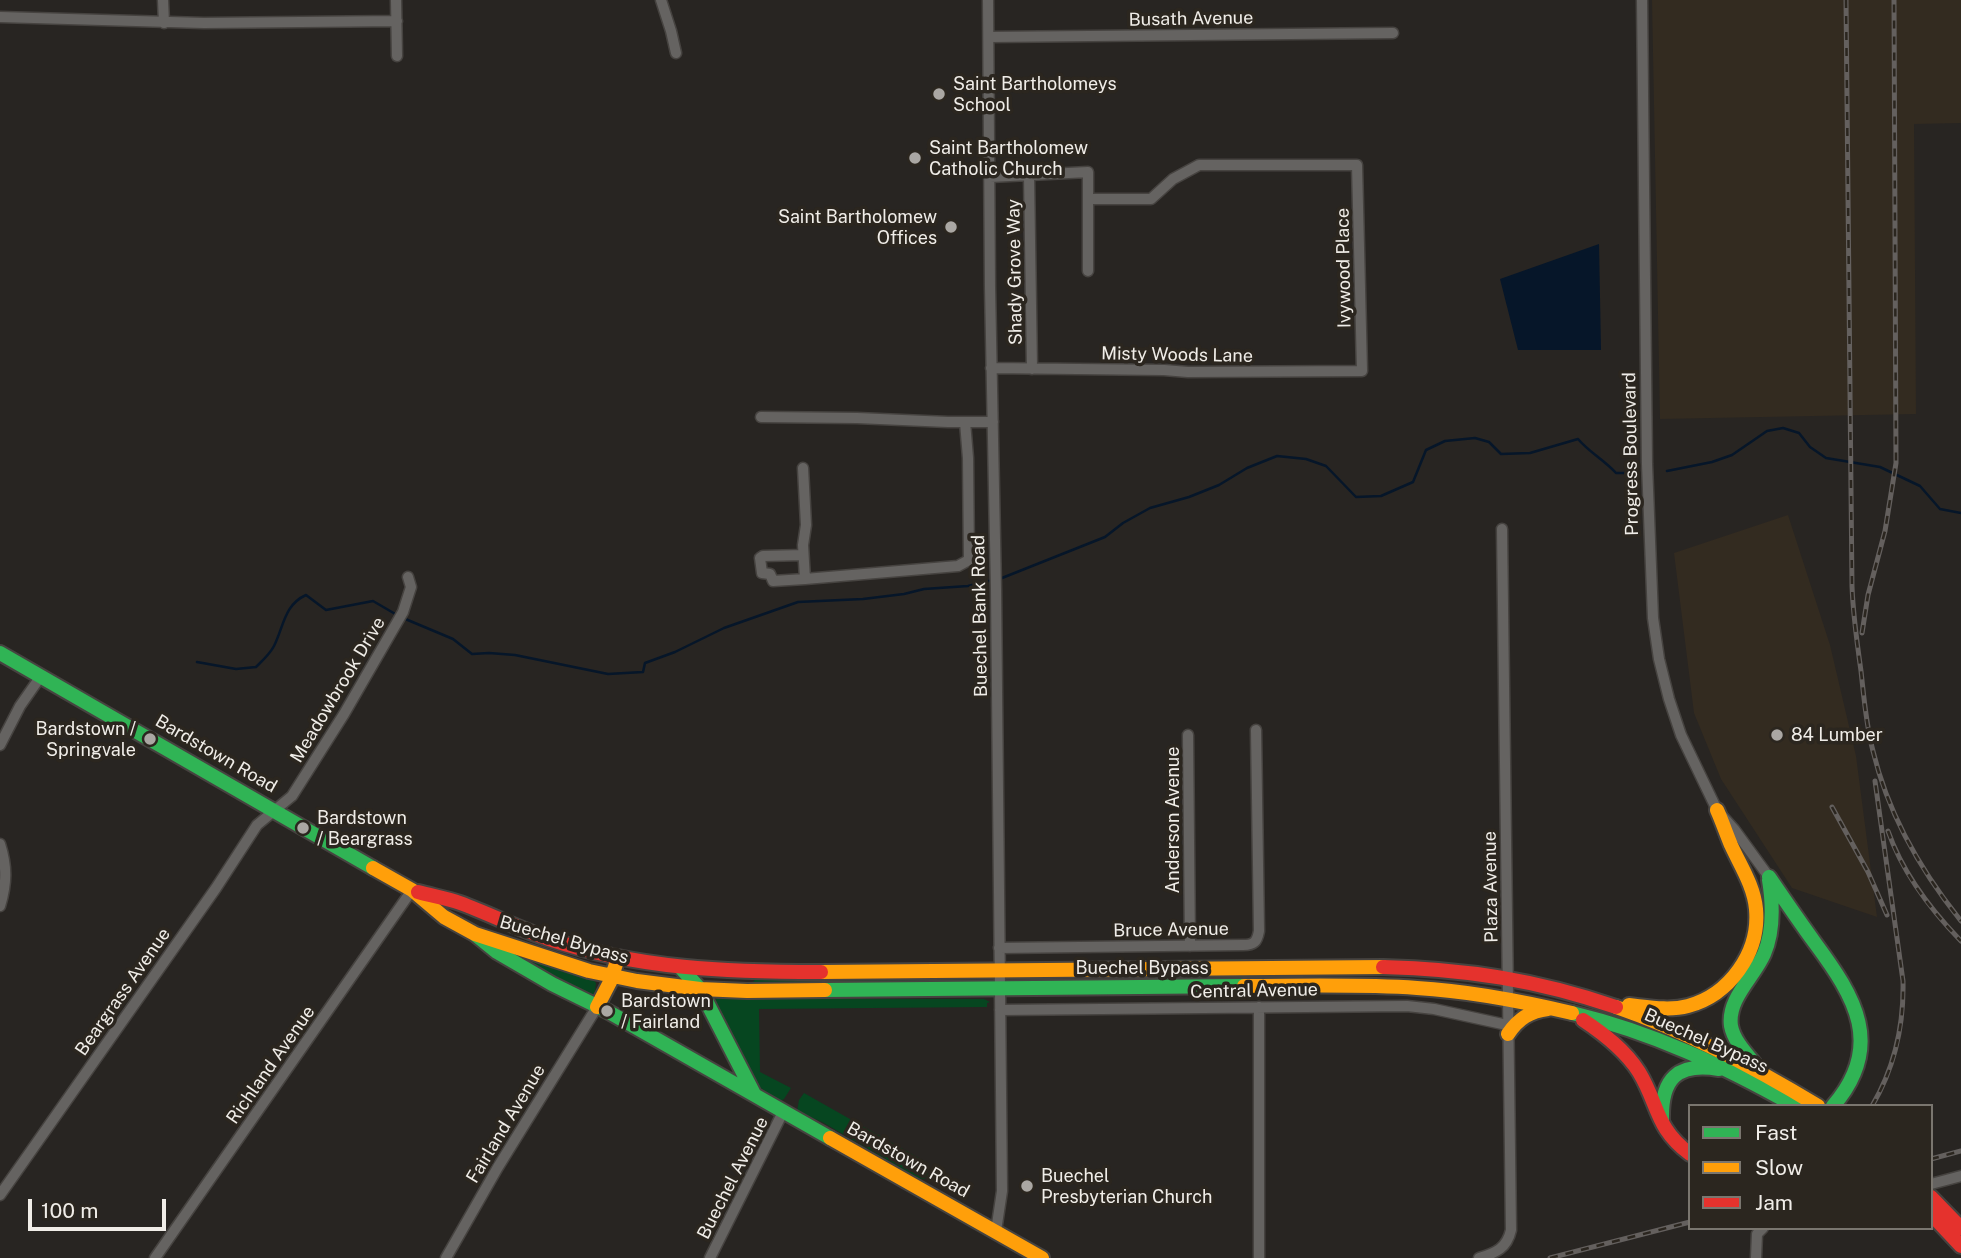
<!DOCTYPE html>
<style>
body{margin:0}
#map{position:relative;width:1961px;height:1258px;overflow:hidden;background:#282522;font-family:"Public Sans",sans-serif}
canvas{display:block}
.legend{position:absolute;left:1688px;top:1104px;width:245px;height:126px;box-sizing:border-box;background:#2b261f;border:2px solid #7a766f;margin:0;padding:9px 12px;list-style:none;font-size:21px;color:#f0ede8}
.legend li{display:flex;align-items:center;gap:14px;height:35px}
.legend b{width:35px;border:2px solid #7a766f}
.scale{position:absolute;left:28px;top:1199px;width:138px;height:32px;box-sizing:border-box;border:4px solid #f0ede8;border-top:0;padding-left:9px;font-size:21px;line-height:24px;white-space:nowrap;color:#f0ede8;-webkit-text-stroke:5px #2b261f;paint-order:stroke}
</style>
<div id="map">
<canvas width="1961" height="1258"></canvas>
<ul class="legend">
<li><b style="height:9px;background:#30b455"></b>Fast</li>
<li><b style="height:9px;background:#ff9f0a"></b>Slow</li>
<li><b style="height:9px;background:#e5322d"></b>Jam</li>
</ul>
<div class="scale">100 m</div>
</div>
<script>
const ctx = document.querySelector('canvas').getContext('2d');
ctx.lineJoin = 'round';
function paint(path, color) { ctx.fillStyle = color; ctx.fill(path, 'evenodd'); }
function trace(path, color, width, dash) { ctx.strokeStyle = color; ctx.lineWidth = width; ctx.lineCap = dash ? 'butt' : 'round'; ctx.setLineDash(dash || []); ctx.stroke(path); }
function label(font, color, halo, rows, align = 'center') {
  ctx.font = font + ' "Public Sans",sans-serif'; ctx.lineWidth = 7; ctx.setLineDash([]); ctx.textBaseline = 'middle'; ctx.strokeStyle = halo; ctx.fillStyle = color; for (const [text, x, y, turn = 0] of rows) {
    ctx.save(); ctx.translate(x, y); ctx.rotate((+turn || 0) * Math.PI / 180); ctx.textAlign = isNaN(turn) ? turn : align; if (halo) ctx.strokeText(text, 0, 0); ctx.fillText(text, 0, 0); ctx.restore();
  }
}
paint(new Path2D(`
 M1652 0H1961V123L1914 124 1916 414 1660 419Z
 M1788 515 1830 645 1856 756 1877 917 1792 888 1721 779 1694 713 1674 553Z`), '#332b20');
paint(new Path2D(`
 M519 958 592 978 596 983 595 992 590 998Z
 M980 977 982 979 862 983 753 982 756 978Z
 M718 997H820L836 999H984L990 1002 987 1003V1007L759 1009 760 1072 791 1088 784 1099 780 1101 755 1084 713 1002Z
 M804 1093 924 1161 928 1166V1175L924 1179 919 1178 822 1122 797 1111 799 1100Z`), '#064620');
paint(new Path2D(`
 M1599 244 1601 350H1518L1500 279Z`), '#061629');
trace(new Path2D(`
 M1667 471 1712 462 1732 455 1767 431 1783 428 1799 433 1810 447 1826 458 1880 467 1920 486 1940 509 1961 513
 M403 618 453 639 472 654 489 653 515 655 608 674 643 672 645 663 675 652 724 628 798 602 863 599 904 594 924 589 968 586 1002 578 1105 537 1123 523 1150 508 1189 497 1219 485 1247 468 1277 456 1306 459 1326 466 1356 497 1381 496 1413 482 1426 450 1445 441 1475 438 1489 442 1501 454 1530 453 1578 439C1589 452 1604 460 1616 473H1639
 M197 662 236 669 256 667C262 661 270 654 274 646 284 626 284 605 306 595L326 610 373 601 397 615`), '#061629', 2.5);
const street = new Path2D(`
 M163 0 164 23
 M396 0 397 56
 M661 0 671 31 676 53
 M988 0 990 287 996 590 1002 1191 996 1231
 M1642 0 1647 464 1653 618 1659 659 1669 699 1681 735 1717 810 1734 829 1769 877
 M0 17 204 23 397 21
 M989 37 1393 33
 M1029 176 1032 369
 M990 177 1088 172V271
 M991 368 1164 370 1188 372 1362 371 1357 165H1199L1173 179 1151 199H1089
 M761 417 857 418 948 422H993
 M803 468 806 525 803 545 805 579 958 566 969 560 968 458 965 422
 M803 555 763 556 760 558 762 573 770 574 773 581 805 579
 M1188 735 1190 946
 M0 745 20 706 41 676
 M0 844C7 866 7 883 0 906
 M999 948 1243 945C1254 945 1257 942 1259 931L1256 730
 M1259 1007V1258
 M1000 1010 1407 1006 1434 1009 1507 1025
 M1931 1184 1961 1176
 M0 1195 216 888 257 825 292 796 344 714 403 612 411 587 408 577
 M155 1258 412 890
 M446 1258 498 1167 597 1007
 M710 1258 783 1112
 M1479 1258C1496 1253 1507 1248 1511 1230L1502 529
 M1756 1258 1757 1234 1763 1228`);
const fast = new Path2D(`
 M0 653 373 868
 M1769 877C1784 899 1799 921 1815 943 1855 997 1885 1046 1833 1106
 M476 935 497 952 552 984 607 1011 830 1138
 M681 968 700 989 754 1094
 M825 990 1244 986
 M1572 1013C1652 1032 1724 1066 1795 1106
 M1757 1067C1748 1055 1734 1042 1731 1026 1727 999 1754 977 1764 954 1774 931 1773 905 1769 880
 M1662 1120C1661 1079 1677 1062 1719 1069`);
const slow = new Path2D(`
 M373 868 412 890 444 917 475 934 589 971 637 981 700 989 747 991 825 990
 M821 972 1383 967
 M1244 986C1302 986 1360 984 1417 988 1470 991 1521 1001 1572 1013
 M1629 1005C1648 1007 1669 1011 1688 1006 1729 995 1760 953 1756 909 1754 886 1740 865 1731 845 1726 833 1722 821 1717 810
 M597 1007 610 982 618 958
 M1616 1007C1688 1032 1754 1067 1818 1106
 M1508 1034C1518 1019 1530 1011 1548 1009
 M830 1138 1042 1258`);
const jam = new Path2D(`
 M418 892C432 896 446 898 460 903 490 914 519 929 549 939 638 969 728 972 821 972
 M1383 967C1466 969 1537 980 1616 1007
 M1583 1020C1604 1034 1625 1050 1639 1072 1659 1105 1655 1128 1690 1154
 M1931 1197 1961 1228
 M1931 1214 1961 1246`);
trace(street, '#464340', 13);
trace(fast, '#464340', 18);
trace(slow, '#464340', 18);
trace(jam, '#464340', 18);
trace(street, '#656361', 10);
trace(fast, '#30b455', 14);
trace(slow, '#ff9f0a', 14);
trace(jam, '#e5322d', 14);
const rail = new Path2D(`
 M1846 0 1852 586C1853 615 1857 643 1861 671 1864 698 1866 725 1873 751 1888 814 1921 871 1961 921
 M1862 633 1868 595 1885 531 1896 463 1894 0
 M1832 807 1868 872 1887 915
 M1888 831C1903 874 1930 909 1961 941
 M1872 1106C1895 1067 1904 1026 1903 981L1875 781
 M1931 1159 1961 1151
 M1550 1258 1690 1222`);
trace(rail, '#64605e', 5);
trace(rail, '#2b261f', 2.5, [8]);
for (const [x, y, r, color] of [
 [939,94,7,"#aaa7a3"],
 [915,158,7,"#aaa7a3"],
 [951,227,7,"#aaa7a3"],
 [1777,735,7,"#aaa7a3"],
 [150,739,7,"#aaa7a3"],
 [303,828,7,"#aaa7a3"],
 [607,1011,7,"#aaa7a3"],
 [1027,1186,7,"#aaa7a3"]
]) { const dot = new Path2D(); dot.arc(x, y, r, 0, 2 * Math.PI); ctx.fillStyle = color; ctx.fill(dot); trace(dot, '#2b261f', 2.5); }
label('18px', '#f0ede8', '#2b261f', [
 ["Busath Avenue",1191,19,-1],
 ["Ivywood Place",1344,268,-91],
 ["Shady Grove Way",1015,272,-91],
 ["Misty Woods Lane",1177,355,1],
 ["Progress Boulevard",1631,454,-91],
 ["Buechel Bank Road",980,616,-91],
 ["Meadowbrook Drive",338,690,-59],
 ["Bardstown Road",216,754,30],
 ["Anderson Avenue",1173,820,-90],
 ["Plaza Avenue",1491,887,-91],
 ["Bruce Avenue",1171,930,-1],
 ["Buechel Bypass",564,940,16],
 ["Buechel Bypass",1142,968],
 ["Central Avenue",1254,991,-1],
 ["Beargrass Avenue",123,992,-55],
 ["Buechel Bypass",1706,1041,24],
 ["Richland Avenue",271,1065,-55],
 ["Fairland Avenue",506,1124,-59],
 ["Bardstown Road",908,1160,29],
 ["Buechel Avenue",733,1178,-63]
]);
label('18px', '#f0ede8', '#2b261f', [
 ["Saint Bartholomeys",953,84],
 ["School",953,105],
 ["Saint Bartholomew",929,148],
 ["Catholic Church",929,169],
 ["Saint Bartholomew",937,217,"right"],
 ["Offices",937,238,"right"],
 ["Bardstown /",136,729,"right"],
 ["Springvale",136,750,"right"],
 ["84 Lumber",1791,735],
 ["Bardstown",317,818],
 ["/ Beargrass",317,839],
 ["Bardstown",621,1001],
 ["/ Fairland",621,1022],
 ["Buechel",1041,1176],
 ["Presbyterian Church",1041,1197]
], 'left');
</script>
